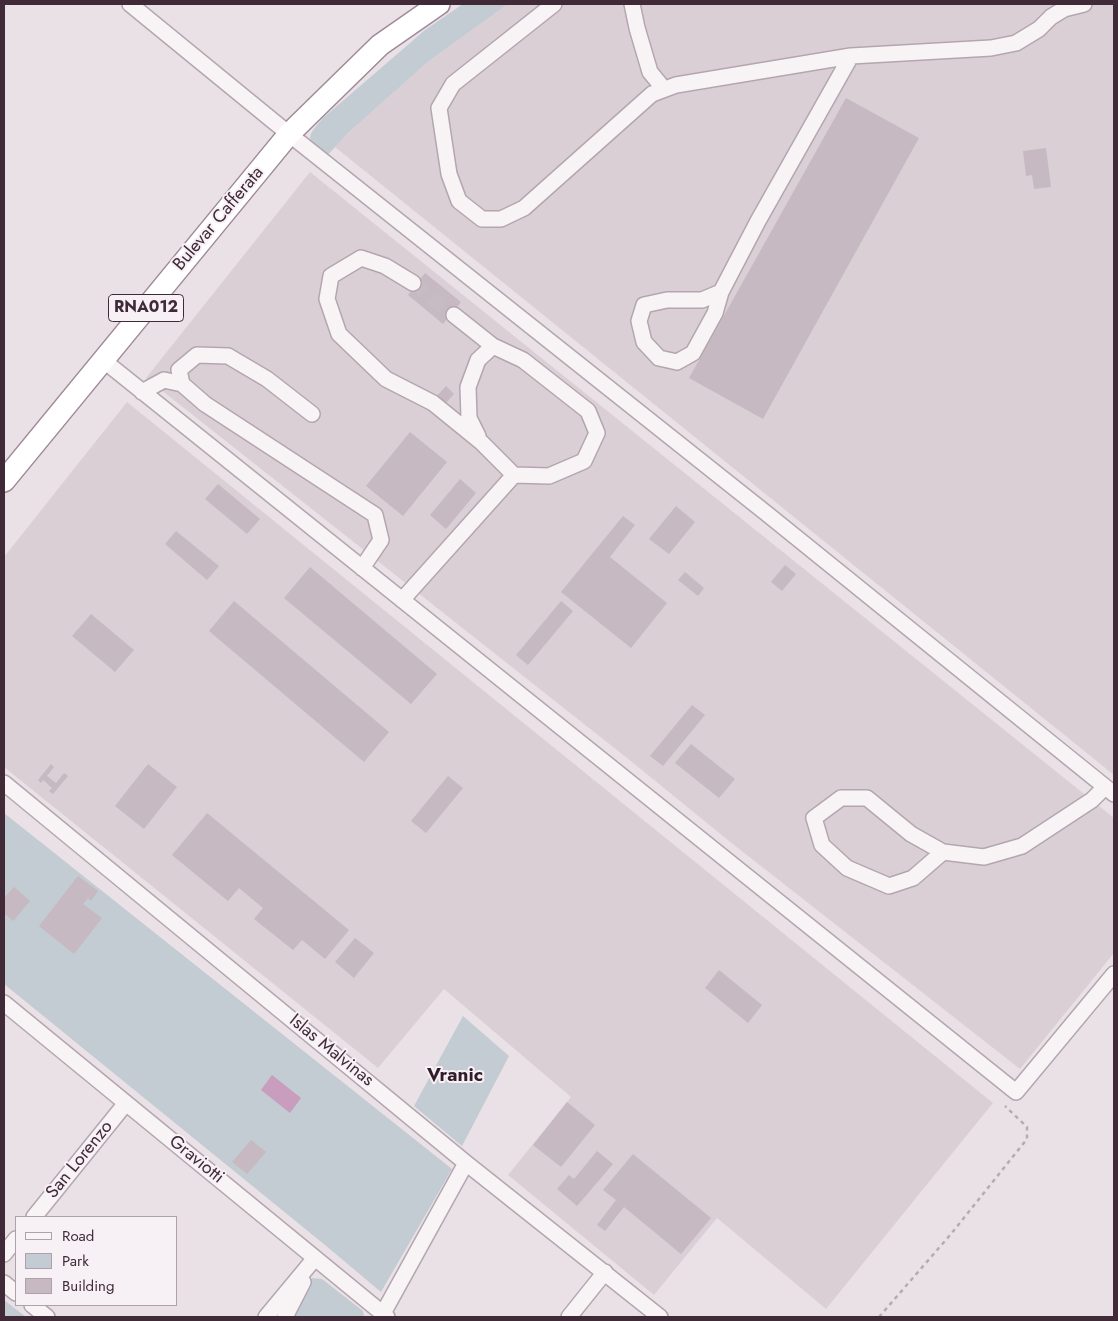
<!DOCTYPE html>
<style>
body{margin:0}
#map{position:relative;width:1118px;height:1321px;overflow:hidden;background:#eae1e7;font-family:Jost,sans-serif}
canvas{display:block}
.frame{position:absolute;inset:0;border:5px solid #412a38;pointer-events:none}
.legend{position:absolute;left:15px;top:1216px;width:162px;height:90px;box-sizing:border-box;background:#f7f1f5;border:1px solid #aea1a9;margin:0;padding:6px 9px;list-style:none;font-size:15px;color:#412a38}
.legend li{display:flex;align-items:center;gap:10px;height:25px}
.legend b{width:25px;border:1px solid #aea1a9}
</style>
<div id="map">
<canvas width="1118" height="1321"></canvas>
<div class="frame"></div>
<ul class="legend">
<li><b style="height:6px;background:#f8f4f6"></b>Road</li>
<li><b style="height:14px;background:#c3cbd3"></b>Park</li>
<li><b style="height:14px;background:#c6b9c1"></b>Building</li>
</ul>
</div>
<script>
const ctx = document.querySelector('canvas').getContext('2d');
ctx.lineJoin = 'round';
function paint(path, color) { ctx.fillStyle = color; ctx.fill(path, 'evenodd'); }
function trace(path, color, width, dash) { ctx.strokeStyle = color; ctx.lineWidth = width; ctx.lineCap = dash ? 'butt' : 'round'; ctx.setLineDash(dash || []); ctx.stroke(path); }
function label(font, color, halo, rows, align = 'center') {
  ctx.font = font + ' Jost,sans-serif'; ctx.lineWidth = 4; ctx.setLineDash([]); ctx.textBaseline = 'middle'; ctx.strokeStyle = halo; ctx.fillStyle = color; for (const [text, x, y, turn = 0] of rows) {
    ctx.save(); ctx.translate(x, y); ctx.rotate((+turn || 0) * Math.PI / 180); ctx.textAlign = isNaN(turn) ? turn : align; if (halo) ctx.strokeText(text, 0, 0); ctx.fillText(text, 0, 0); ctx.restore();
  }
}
paint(new Path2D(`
 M508 4H1114V775L335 147 349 132 429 61Z
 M310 172 1114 818V953L1020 1069 729 841 627 758 146 378Z
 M127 402 993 1103 826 1309 717 1218 654 1295 508 1175 571 1097 444 989 378 1068 4 767V557Z`), '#dbcfd6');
paint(new Path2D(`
 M463 4H508L429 61 349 132 325 158C306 138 305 139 323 118L425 30Z
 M4 813 452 1169 381 1292 325 1245 4 984Z
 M463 1016 509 1056 462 1146 414 1106Z
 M312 1278 322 1279 363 1311 364 1317H290L307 1284Z
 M4 1300 26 1317H4Z`), '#c3cbd3');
paint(new Path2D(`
 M272 1075 301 1098 290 1113 261 1090Z`), '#c99dbd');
paint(new Path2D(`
 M846 98 919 138 763 419 689 378Z
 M1046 148 1051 187 1034 189 1032 175 1026 176 1023 151Z
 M425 273 461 302 443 324 408 295Z
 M446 386 454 394 445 404 437 396Z
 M410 432 447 462 403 516 366 486Z
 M460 479 476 493 446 529 430 515Z
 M218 484 260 519 247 534 205 499Z
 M676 506 695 522 669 554 649 539Z
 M623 516 635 525 610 557 667 603 631 648 561 592Z
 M176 531 219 566 207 580 165 544Z
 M785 565 796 574 782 591 771 582Z
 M310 567 437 674 411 704 284 598Z
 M685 572 704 588 698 596 678 580Z
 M234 601 389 732 364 762 209 631Z
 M561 601 573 611 528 665 516 655Z
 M91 614 134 650 115 672 72 636Z
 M692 705 705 715 663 766 650 756Z
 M691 744 735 779 719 798 675 763Z
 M51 764 54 767 47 776 56 783 64 773 68 776 53 794 49 791 52 788 43 780 41 783 38 780Z
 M148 764 177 787 144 829 115 806Z
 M448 776 463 788 426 833 411 821Z
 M207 813 349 930 325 959 302 940 293 950 254 919 263 908 239 888 228 901 172 855Z
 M78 876 98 891 91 901 88 898 83 904 102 918 74 954 39 926Z
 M14 887 30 901 13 921 4 913V898Z
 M355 938 374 953 354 978 335 962Z
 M719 970 762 1005 748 1023 705 988Z
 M567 1102 595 1125 561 1167 533 1145Z
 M251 1140 266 1152 247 1174 232 1162Z
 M597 1151 613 1164 577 1206 557 1189 569 1175 574 1179Z
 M633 1154 711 1218 681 1254 624 1207 605 1231 597 1225 616 1200 603 1190Z`), '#c6b9c1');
trace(new Path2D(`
 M413 283 454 315`), '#c8bcc4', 15, [15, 8]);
const minor = new Path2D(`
 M130 4 289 134 766 513 1114 794
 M554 4 453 84 439 108 449 174 459 201 482 219H501L524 208 652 94 676 85 851 56 991 48 1016 43 1039 29 1051 17 1064 9 1084 4
 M632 4 637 28 650 72 664 89
 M413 283 385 266 361 258 331 276 327 299 339 334 386 379 433 403 481 442 514 475 549 476 584 461 597 433 588 411 523 360 493 346 454 315
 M721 292 702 300H667L644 305 639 321 644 342 659 358 677 362 693 353 715 313 721 292 758 221 851 56
 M103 360 1016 1092 1114 974
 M142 392 164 380 182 384
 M312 414 267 379 228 356 197 355 179 370 182 384 205 404 375 515 381 540 362 568
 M478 436 469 418 468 387 478 360 493 346
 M402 600 514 475
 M4 783 466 1163 660 1317
 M943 852 913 878 889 886 847 868 822 845 814 818 841 798H867L911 834 943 852 984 857 1022 846 1092 800 1105 787
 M4 1003 387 1317
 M34 1217 126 1103
 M4 1254 16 1239
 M4 1283 16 1293
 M32 1305 47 1317
 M266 1317 315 1258
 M285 1317 303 1282
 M381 1317 466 1163
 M569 1317 605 1272`);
const highway = new Path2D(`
 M4 481 289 134 380 45 439 4`);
trace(minor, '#b4a6af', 18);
trace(highway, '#a08998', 24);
trace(new Path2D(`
 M879 1317 951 1234 1027 1139V1127L1005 1106`), '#b6abb2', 2.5, [4, 4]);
trace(minor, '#f8f4f6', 15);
trace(highway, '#fff', 21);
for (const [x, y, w] of [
 [146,308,75]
]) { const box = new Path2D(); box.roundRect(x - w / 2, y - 13.5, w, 27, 4); ctx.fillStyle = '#f7f1f5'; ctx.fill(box); trace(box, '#412a38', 1); }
label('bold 16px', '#412a38', null, [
 ["RNA012",146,308]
]);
label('18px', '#412a38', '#f7f1f5', [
 ["Bulevar Cafferata",219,219,-50],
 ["Islas Malvinas",331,1051,39],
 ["San Lorenzo",80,1160,-51],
 ["Graviotti",196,1160,39]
]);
label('bold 19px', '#321c29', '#f7f1f5', [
 ["Vranic",455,1076]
]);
</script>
